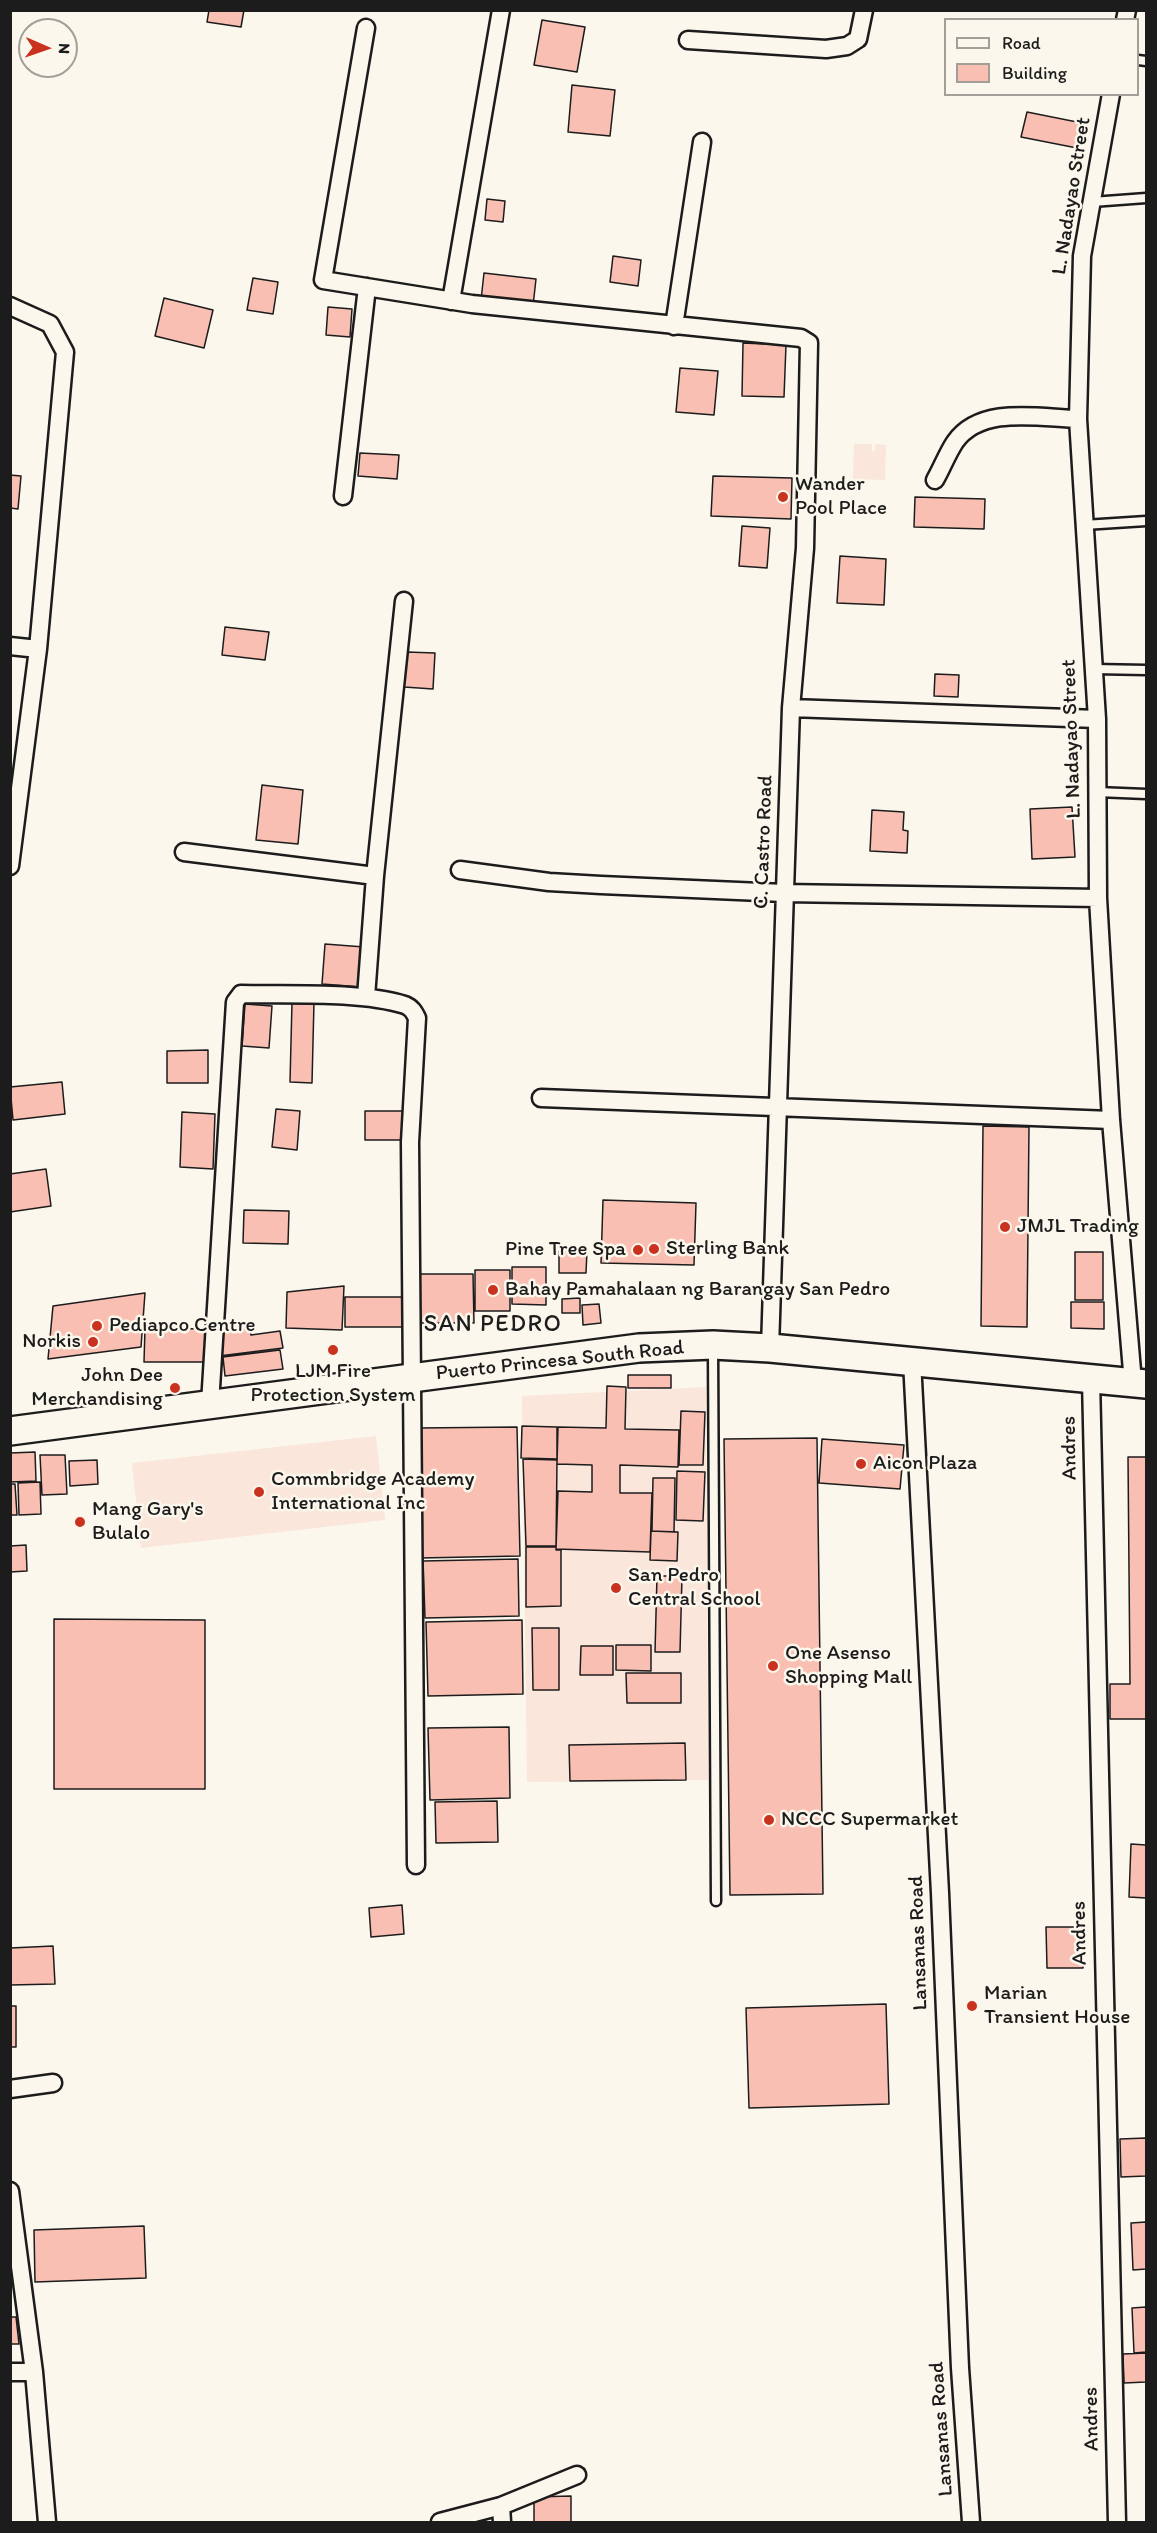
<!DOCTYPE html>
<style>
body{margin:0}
#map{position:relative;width:1157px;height:2533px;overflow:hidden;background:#fbf7ec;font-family:Itim,sans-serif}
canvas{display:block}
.frame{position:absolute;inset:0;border:12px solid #1c1c1c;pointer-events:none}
.legend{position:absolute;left:944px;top:18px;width:195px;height:78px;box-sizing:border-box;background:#fbf7ec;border:2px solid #a29f99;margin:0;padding:8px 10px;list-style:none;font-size:18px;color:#1c1c1c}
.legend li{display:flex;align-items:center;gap:12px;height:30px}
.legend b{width:30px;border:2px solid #a29f99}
.north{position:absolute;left:18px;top:18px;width:60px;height:60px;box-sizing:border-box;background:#fbf7ec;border:2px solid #a29f99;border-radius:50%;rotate:92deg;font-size:16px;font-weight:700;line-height:24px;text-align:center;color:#1c1c1c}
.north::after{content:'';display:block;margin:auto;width:21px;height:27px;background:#c8321e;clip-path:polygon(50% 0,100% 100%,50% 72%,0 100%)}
</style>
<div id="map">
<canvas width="1157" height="2533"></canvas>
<div class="frame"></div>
<ul class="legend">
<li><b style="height:8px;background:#fbf7ec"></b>Road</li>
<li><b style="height:16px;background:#f9bfb2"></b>Building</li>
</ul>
<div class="north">N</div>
</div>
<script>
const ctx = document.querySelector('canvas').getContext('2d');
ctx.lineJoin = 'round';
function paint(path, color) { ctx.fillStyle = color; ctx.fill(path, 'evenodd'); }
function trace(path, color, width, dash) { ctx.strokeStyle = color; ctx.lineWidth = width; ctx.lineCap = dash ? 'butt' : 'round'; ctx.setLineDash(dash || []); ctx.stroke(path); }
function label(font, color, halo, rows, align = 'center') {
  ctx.font = font + ' Itim,sans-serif'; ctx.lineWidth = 5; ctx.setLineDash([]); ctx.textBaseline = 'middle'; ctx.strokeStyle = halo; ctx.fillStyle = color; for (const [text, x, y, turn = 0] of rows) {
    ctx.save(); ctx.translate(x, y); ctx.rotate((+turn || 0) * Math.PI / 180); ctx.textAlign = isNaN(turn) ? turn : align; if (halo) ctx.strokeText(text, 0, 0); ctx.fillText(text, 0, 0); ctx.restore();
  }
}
paint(new Path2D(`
 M854 444H872V451H875V444L886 445 885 480 853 479Z
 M706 1387 708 1780 527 1782 522 1396Z
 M376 1436 385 1520 141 1548 132 1463Z`), '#fae6db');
const building = new Path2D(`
 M209 10H244L241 27 207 22Z
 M542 20 585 27 577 72 534 65Z
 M572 85 615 90 610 136 568 132Z
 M1027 112 1082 123 1077 148 1021 137Z
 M487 199 505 201 503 222 485 220Z
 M613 256 641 260 638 286 610 282Z
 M484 273 536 279 533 306 481 300Z
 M253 278 278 282 273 314 247 310Z
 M164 298 213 310 204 348 155 336Z
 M328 307 352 309 350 337 326 335Z
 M743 343 786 345 784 397 742 396Z
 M680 368 718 371 714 415 676 412Z
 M360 453 399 455 397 479 358 476Z
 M10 475 21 476 18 509 10 508Z
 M713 476 792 478 791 519 711 516Z
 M915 497 985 499 984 529 914 527Z
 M742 526 770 528 767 568 739 566Z
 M840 556 886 559 884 605 837 603Z
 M225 627 269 632 265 660 222 655Z
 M407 652 435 653 433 689 404 687Z
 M935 674 959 675 958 697 934 696Z
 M262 785 303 790 298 844 256 840Z
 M1072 807 1075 857 1032 859 1030 809Z
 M872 810 904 812 903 830 908 831 907 853 870 851Z
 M325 944 364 947 361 987 322 984Z
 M292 1002H314L312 1083 290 1082Z
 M245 1004 272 1006 269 1048 242 1046Z
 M208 1050V1083H167V1051Z
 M62 1082 65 1114 13 1120 10 1087Z
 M276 1109 300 1111 297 1150 272 1147Z
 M365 1111H403L404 1140H365Z
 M182 1112 215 1114 213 1169 180 1167Z
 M983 1126 1029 1127 1027 1327 981 1326Z
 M46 1169 51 1206 10 1212V1174Z
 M603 1200 696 1203 694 1265 601 1263Z
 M244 1210 289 1211 288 1244 243 1243Z
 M559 1251H587L586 1273H559Z
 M1075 1252H1103V1300H1075Z
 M512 1267H546V1305L512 1304Z
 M475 1270H510V1311H475Z
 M417 1274H473L474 1323H418Z
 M344 1286 342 1330 286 1328 287 1292Z
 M145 1293 141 1347 48 1359 53 1306Z
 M345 1297H405V1327H345Z
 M580 1298V1313H562V1299Z
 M1071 1302H1104V1329L1071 1328Z
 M599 1304 601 1323 583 1325 582 1305Z
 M249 1324 251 1335 280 1331 283 1348 219 1356 221 1327Z
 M145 1328 206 1329 205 1362H144Z
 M280 1350 283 1369 225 1376 223 1357Z
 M628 1375H671V1388H628Z
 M607 1386 626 1387 625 1429 679 1430 678 1467 620 1465V1493H652L650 1552 556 1549 558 1491 592 1492V1465L557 1464 558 1427 606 1428Z
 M681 1411 705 1412 703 1465H679Z
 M522 1426 557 1427V1459L521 1458Z
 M517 1427 520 1556 420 1558 418 1428Z
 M817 1438 823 1894 730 1895 724 1439Z
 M822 1439 904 1445 900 1489 819 1483Z
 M35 1452 36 1481 10 1482V1453Z
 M40 1455H65L67 1494 42 1495Z
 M1128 1457H1146V1719H1110V1684H1130Z
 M523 1459 557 1460 556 1546H526Z
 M97 1460 98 1484 70 1486 69 1461Z
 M677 1471 705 1472 703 1521 676 1520Z
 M653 1478H675L674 1532 652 1531Z
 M40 1482 41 1514 19 1515 18 1483Z
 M10 1484H15L17 1515H10Z
 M651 1531 678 1532 677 1561 650 1560Z
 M26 1545 27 1571 10 1572V1546Z
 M526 1547H556V1550H561V1606L526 1607Z
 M518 1559 519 1616 425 1618 423 1561Z
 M657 1576H682L680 1652H655Z
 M54 1619 205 1620V1789H54Z
 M522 1620 523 1694 428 1696 426 1622Z
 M532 1628H559V1690H533Z
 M616 1645H651V1671L616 1670Z
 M581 1646H613V1675H580Z
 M626 1673H681V1703H627Z
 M509 1727 510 1798 430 1800 428 1728Z
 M685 1743 686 1780 570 1781 569 1745Z
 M497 1801 498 1842 436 1843 435 1802Z
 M1131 1844 1146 1845V1898L1129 1897Z
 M402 1905 404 1934 371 1937 369 1908Z
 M1046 1927H1083V1968H1047Z
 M53 1946 55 1984 10 1985V1948Z
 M886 2004 889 2104 749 2108 746 2008Z
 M10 2006H16V2047H10Z
 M1146 2138V2176L1121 2177 1120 2139Z
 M1146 2222V2269L1133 2270 1131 2223Z
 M144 2226 146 2278 35 2282 34 2230Z
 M1146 2307V2352L1134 2353 1132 2308Z
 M10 2317H16L19 2344H10Z
 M1146 2353V2382L1124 2383 1123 2354Z
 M571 2496V2522H534V2497Z`);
paint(building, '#f9bfb2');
trace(building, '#1c1c1c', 1.5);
const lane = new Path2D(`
 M1138 60 1146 61
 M1092 202 1146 198
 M1084 525 1146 521
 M1094 669 1146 670
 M1097 792 1146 794
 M713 1349 716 1901`);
const street = new Path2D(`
 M1125 20 1127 10
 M366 28 323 280 472 304 801 338 809 343 805 548 791 708 770 1348
 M688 40 826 49 847 46 858 39 864 10
 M1111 94 1082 256 1078 419 1097 719 1098 898 1111 1120 1133 1383
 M451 301 501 10
 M10 306 50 324 65 352 38 649 10 866
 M674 326 702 142
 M935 480C942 468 947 454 955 442 981 405 1039 418 1078 419
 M343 496 367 287
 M10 646 38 649
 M791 708 1097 719
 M184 852 375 876
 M460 870 549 882 601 885 784 893 1098 898
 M366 997 375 876 404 601
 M541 1098 1111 1120
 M912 1361 940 1893 960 2368 971 2522
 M1091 1379 1117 2522
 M210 1404 235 1002 241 994C288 995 361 991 405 1005 412 1008 414 1012 417 1018L410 1142 416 1865
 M10 2089 53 2083
 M10 2191 34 2372 47 2522
 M10 2372H34
 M501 2506 502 2522
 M440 2522 501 2506 577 2475`);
const primary = new Path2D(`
 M10 1431 639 1348 713 1345 770 1348 1146 1384`);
trace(lane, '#1c1c1c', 13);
trace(street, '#1c1c1c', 21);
trace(primary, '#1c1c1c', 32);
trace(lane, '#fbf7ec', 8);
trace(street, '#fbf7ec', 16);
trace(primary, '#fbf7ec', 27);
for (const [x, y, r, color] of [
 [783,497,6,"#c8321e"],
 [1005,1227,6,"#c8321e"],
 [654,1249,6,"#c8321e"],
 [638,1250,6,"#c8321e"],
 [493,1290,6,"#c8321e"],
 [97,1326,6,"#c8321e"],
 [93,1342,6,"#c8321e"],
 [333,1350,6,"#c8321e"],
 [175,1388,6,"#c8321e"],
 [861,1464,6,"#c8321e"],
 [259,1492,6,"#c8321e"],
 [80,1522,6,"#c8321e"],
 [616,1588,6,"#c8321e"],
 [773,1666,6,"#c8321e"],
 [769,1820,6,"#c8321e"],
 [972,2006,6,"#c8321e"]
]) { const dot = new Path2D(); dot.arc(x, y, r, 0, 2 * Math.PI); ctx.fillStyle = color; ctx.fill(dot); trace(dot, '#fbf7ec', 2); }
label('21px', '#1c1c1c', '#fbf7ec', [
 ["L. Nadayao Street",1072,196,-81],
 ["L. Nadayao Street",1072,739,-92],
 ["C. Castro Road",764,842,-88],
 ["Puerto Princesa South Road",560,1361,-6],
 ["Andres",1070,1448,-91],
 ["Andres",1080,1933,-91],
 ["Lansanas Road",919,1943,-92],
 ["Andres",1092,2419,-91],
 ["Lansanas Road",942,2429,-94]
]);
label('21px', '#1c1c1c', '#fbf7ec', [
 ["Wander",795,485],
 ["Pool Place",795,509],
 ["JMJL Trading",1017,1227],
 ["Sterling Bank",666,1249],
 ["Pine Tree Spa",626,1250,"right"],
 ["Bahay Pamahalaan ng Barangay San Pedro",505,1290],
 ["Pediapco Centre",109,1326],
 ["Norkis",81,1342,"right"],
 ["LJM Fire",333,1372,"center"],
 ["Protection System",333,1396,"center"],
 ["John Dee",163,1376,"right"],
 ["Merchandising",163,1400,"right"],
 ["Aicon Plaza",873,1464],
 ["Commbridge Academy",271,1480],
 ["International Inc",271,1504],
 ["Mang Gary's",92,1510],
 ["Bulalo",92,1534],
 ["San Pedro",628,1576],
 ["Central School",628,1600],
 ["One Asenso",785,1654],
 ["Shopping Mall",785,1678],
 ["NCCC Supermarket",781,1820],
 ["Marian",984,1994],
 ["Transient House",984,2018]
], 'left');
ctx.letterSpacing = '1.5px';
label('24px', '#1c1c1c', '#fbf7ec', [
 ["SAN PEDRO",493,1325]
]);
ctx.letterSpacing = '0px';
</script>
